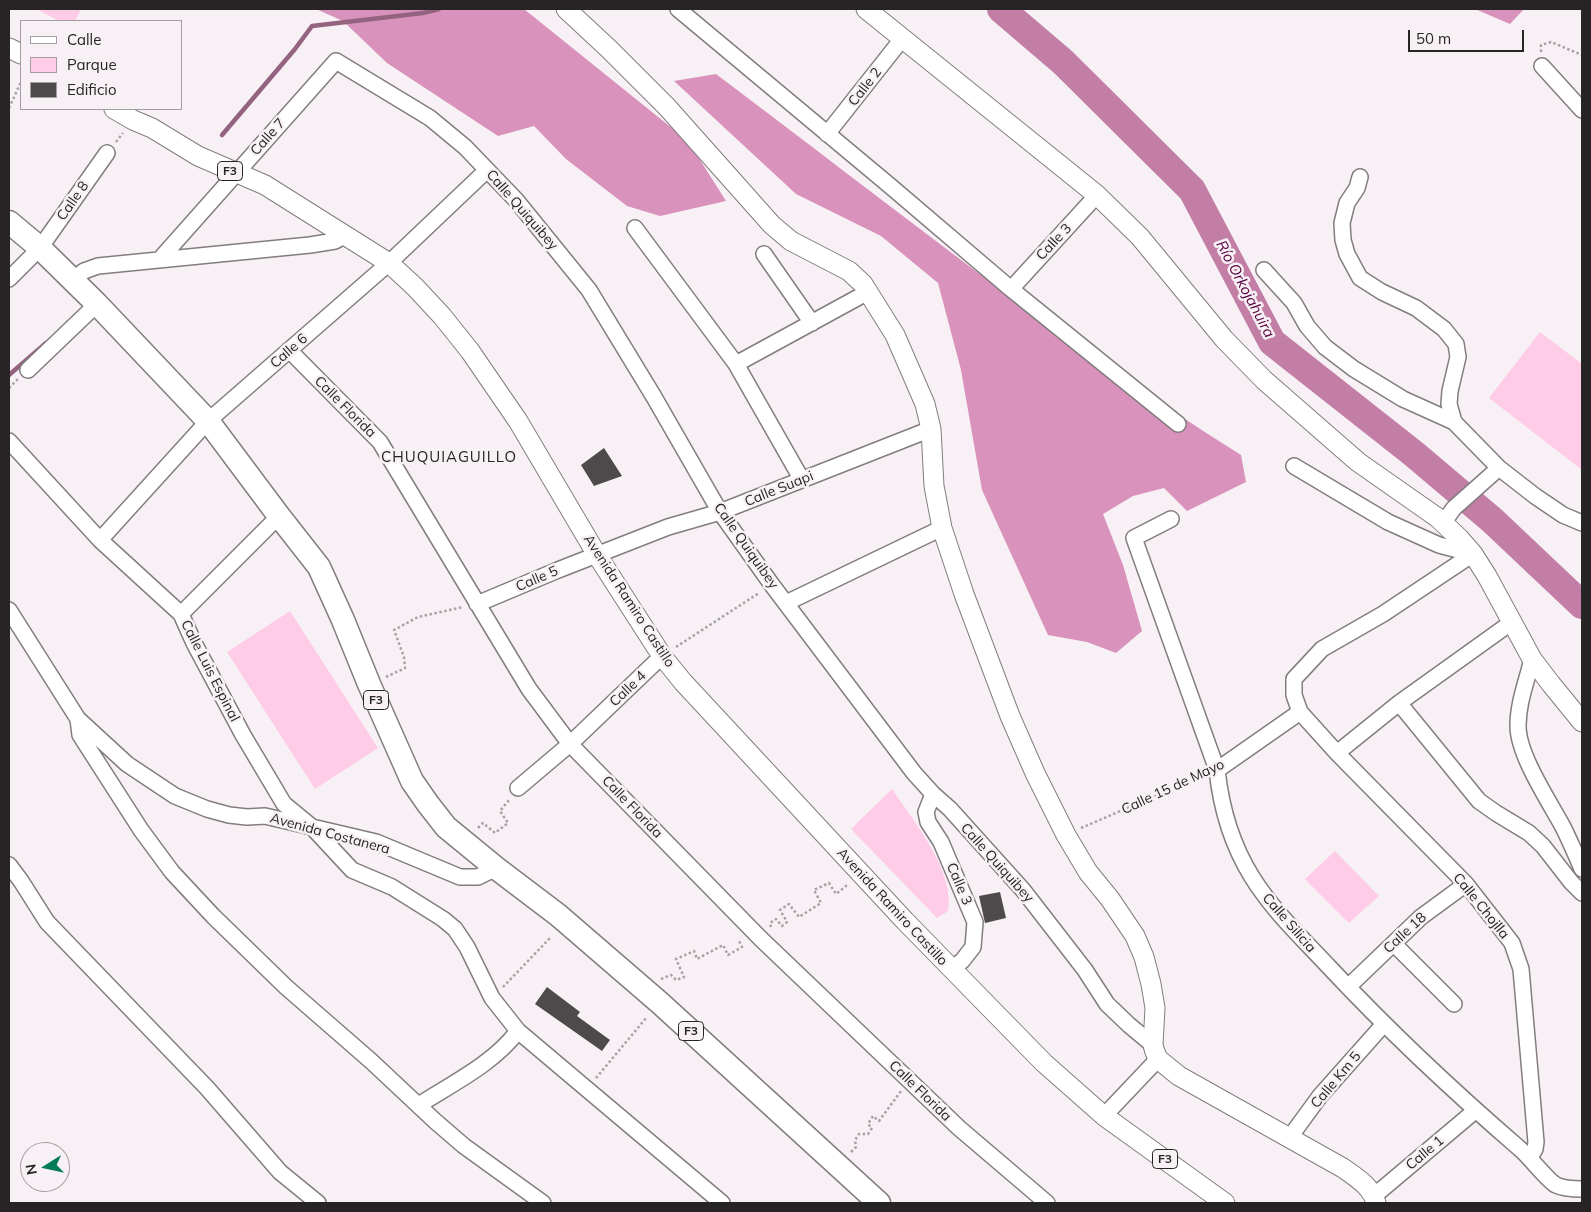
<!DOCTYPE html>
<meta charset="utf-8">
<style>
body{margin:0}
#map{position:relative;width:1591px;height:1212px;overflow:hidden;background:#f7f0f4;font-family:Mulish,sans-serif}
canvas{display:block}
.frame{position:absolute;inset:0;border:10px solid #262425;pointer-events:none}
.legend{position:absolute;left:20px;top:20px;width:162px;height:90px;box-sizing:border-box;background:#f7f0f4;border:1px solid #a39ea1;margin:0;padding:6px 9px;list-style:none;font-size:15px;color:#262425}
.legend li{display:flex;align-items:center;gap:10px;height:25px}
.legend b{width:25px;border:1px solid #a39ea1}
.north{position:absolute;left:20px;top:1142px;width:50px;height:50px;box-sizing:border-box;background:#f7f0f4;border:1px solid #a39ea1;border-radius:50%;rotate:260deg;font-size:14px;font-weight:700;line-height:20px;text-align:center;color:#262425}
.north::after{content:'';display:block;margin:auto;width:18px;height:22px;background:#067b57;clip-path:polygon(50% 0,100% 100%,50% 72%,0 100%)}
.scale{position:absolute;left:1408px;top:30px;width:116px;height:22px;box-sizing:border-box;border:2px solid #262425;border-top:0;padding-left:6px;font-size:15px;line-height:18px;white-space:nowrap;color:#262425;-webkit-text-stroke:4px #f7f0f4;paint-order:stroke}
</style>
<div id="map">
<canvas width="1591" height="1212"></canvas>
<div class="frame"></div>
<ul class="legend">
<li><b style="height:6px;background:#fff"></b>Calle</li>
<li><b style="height:14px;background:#ffcce8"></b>Parque</li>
<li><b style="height:14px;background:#4e494b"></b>Edificio</li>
</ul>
<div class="north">N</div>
<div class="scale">50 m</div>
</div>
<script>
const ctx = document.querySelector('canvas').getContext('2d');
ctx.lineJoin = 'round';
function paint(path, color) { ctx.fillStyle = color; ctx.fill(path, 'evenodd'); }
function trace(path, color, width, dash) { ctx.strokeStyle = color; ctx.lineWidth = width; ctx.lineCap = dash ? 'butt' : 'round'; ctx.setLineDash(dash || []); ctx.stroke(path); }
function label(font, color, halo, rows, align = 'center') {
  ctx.font = font + ' Mulish,sans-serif'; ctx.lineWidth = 5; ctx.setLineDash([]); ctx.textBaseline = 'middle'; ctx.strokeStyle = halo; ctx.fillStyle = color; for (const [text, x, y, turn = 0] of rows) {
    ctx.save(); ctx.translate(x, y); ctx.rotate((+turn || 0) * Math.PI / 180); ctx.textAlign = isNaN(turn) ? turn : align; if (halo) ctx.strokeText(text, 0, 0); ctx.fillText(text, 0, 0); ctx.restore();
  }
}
paint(new Path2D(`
 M36 9H81L75 21H59Z
 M1540 332 1582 364V470L1489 398Z
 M290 611 378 748 315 789 227 652Z
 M892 789C914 822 955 871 948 911L937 918 851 829Z
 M1335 851 1379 896 1349 923 1305 879Z`), '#ffcce8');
paint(new Path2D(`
 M316 9H524L688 141 726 201 660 216 627 206 566 159 534 126 498 136 387 63 343 21Z
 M1475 9H1524L1510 24Z
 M716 74C889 204 1058 340 1241 455L1246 482 1187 511 1164 488 1133 496 1103 514 1123 565 1142 631 1116 653 1087 642 1048 635 982 490 961 370 938 283 881 236 796 194 674 81Z`), '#d992bb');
trace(new Path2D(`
 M222 135 295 49 312 26 423 13 439 9
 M9 375 46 343`), '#94637f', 4.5);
trace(new Path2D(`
 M1001 9 1063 62 1192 190 1272 342 1414 454 1492 520 1582 605`), '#c37ea6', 28);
paint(new Path2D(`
 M604 448 622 476 594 486 581 465Z
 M1000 892 1006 918 985 923 979 896Z
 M547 987 580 1012 577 1016 610 1040 602 1051 535 1004Z`), '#4e494b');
const minor = new Path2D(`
 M678 9 889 185 1011 289 1178 424
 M1542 66 1582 110
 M827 134 902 39
 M1360 177 1357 188 1347 203 1342 223 1343 240 1347 254 1360 278 1382 292 1416 308 1444 329 1456 344 1458 357 1450 391 1449 404 1454 422
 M635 228 736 364 802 480
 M764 254 812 323
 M161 258 336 61 430 118 465 147 516 200 589 290 654 397 720 512 772 585 914 773 933 794 950 809 1023 890 1085 970 1107 1004 1129 1025 1153 1045
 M1264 270 1294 303 1307 326 1325 347 1354 369 1403 399 1454 422 1499 468 1535 496 1563 515 1582 523
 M9 279 40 248 107 153
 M73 280 84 271 98 266 310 245 335 241 346 235
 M1011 289 1097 195
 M289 350 380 442 529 689 570 744 761 939 959 1128 1047 1203
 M736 364 868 292
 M28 370 97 304
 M9 441 100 540 181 614 194 643 243 735 284 804 312 827 352 870 392 887 443 919 455 929 467 947 492 998 518 1031 722 1203
 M1294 466 1388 522 1439 545 1473 554
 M1171 519 1134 538 1217 770C1221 807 1232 845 1252 877 1273 911 1303 939 1330 968 1390 1032 1453 1091 1519 1148 1529 1156 1548 1181 1556 1185 1564 1189 1574 1189 1582 1189
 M1443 523 1454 508 1499 468
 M100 540 208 421 389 263 487 170
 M1473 554 1383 614 1322 649 1294 679V695L1300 712 1337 753 1466 884 1512 943 1521 969 1536 1142 1535 1149 1530 1157
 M786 603 942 528
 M477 604 558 570 668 527 720 512 931 429
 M9 610 78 719 127 764 175 796 207 809 229 815 247 817 265 816 376 842 460 877H478L496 868
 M181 614 279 516
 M1532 659C1527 681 1518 702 1518 726 1518 755 1549 801 1563 827 1570 841 1576 855 1582 869
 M1399 703 1479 801 1496 813 1529 833 1543 846 1571 882 1582 893
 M78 719 80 735 141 830 172 872 213 916 286 987 371 1061 435 1121 464 1146 543 1203
 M1337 753 1399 703 1512 622
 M1217 770 1300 712
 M518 788 570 744 662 656
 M933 794 926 812 928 822 941 842 975 922 973 947 962 961 951 969
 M9 865 21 881 47 922 207 1088 280 1172 318 1203
 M1394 944 1454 1004
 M1348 987 1421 917 1466 884
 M419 1105C453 1083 493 1064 518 1031
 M1104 1116 1158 1059
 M1290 1137 1320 1096 1384 1024
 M1374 1196 1476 1110`);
const major = new Path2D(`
 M566 9 609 49 667 107 772 225 791 241 849 271 863 284 895 335 925 404 931 429 934 486 942 528 964 594 1010 716 1035 773 1066 835 1088 872 1110 899 1135 936 1144 957 1151 984 1155 1008 1153 1045 1155 1052 1158 1059 1179 1076 1343 1168C1357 1178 1372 1187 1376 1203
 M866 9 1097 195 1140 237 1224 339 1264 380 1358 462 1438 518 1459 538 1473 554 1487 576 1532 659 1551 684 1582 722
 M9 48 21 54
 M114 109 133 120 152 128 198 156 265 185 389 263 415 287 442 316 470 351 518 421 597 555 662 656 683 682 905 921 1044 1063 1104 1116 1225 1203`);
const highway = new Path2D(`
 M9 222 40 248 97 304 208 421 279 516 319 567 343 620 369 684 412 781 428 804 446 827 496 868 558 915 660 1003 879 1203`);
trace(minor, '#837d80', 18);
trace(major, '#837d80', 21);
trace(highway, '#837d80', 25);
trace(new Path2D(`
 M1541 52V45L1551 42 1582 55
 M9 108 21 82
 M116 142 123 133
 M9 388 18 379
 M676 647 759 593
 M386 677 405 668 404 657 394 630 418 617 463 607
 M478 828 483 823 495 833 508 823 500 811 509 800
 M1081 828 1202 776
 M771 927 770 923 776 919 782 926 787 922 780 910 789 904 799 917 821 903 814 890 829 883 836 894 846 886 845 883
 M661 979 671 975 676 980 684 977 676 959 694 951 697 959 723 945 728 955 742 947 738 939
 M503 987 550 938
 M596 1078 647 1017
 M851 1152 856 1147 855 1140 859 1134H868L872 1128 868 1124 873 1116 879 1121 901 1091`), '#a7a2a5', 2.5, [2.5, 2.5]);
trace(minor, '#fff', 15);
trace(major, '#fff', 19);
trace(highway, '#fff', 22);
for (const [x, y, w] of [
 [230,171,25],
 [376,700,25],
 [691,1031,25],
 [1165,1159,25]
]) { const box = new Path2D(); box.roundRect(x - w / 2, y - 9.5, w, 19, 4); ctx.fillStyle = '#f7f0f4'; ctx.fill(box); trace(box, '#262425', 1); }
label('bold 12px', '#262425', null, [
 ["F3",230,171],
 ["F3",376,700],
 ["F3",691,1031],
 ["F3",1165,1159]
]);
label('14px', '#262425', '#f7f0f4', [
 ["Calle 2",865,87,-52],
 ["Calle 7",268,137,-48],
 ["Calle 8",73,201,-55],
 ["Calle Quiquibey",522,210,49],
 ["Calle 3",1054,242,-47],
 ["Calle 6",289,351,-41],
 ["Calle Florida",345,407,45],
 ["Calle Suapi",779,489,-22],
 ["Calle Quiquibey",746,546,55],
 ["Calle 5",537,579,-23],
 ["Avenida Ramiro Castillo",629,601,57],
 ["Calle Luis Espinal",210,671,63],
 ["Calle 4",628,689,-44],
 ["Calle 15 de Mayo",1173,787,-25],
 ["Calle Florida",632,807,46],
 ["Avenida Costanera",330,834,15],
 ["Calle Quiquibey",997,863,48],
 ["Calle 3",959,884,67],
 ["Calle Chojlla",1481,906,51],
 ["Avenida Ramiro Castillo",892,907,47],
 ["Calle Silicia",1289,923,49],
 ["Calle 18",1405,933,-43],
 ["Calle Km 5",1336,1080,-50],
 ["Calle Florida",920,1091,44],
 ["Calle 1",1425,1153,-40]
]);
label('italic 15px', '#590240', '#f7f0f4', [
 ["Río Orkojahuira",1245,289,62]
]);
ctx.letterSpacing = '1px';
label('15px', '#262425', '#f7f0f4', [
 ["CHUQUIAGUILLO",449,457]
]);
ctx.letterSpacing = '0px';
</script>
